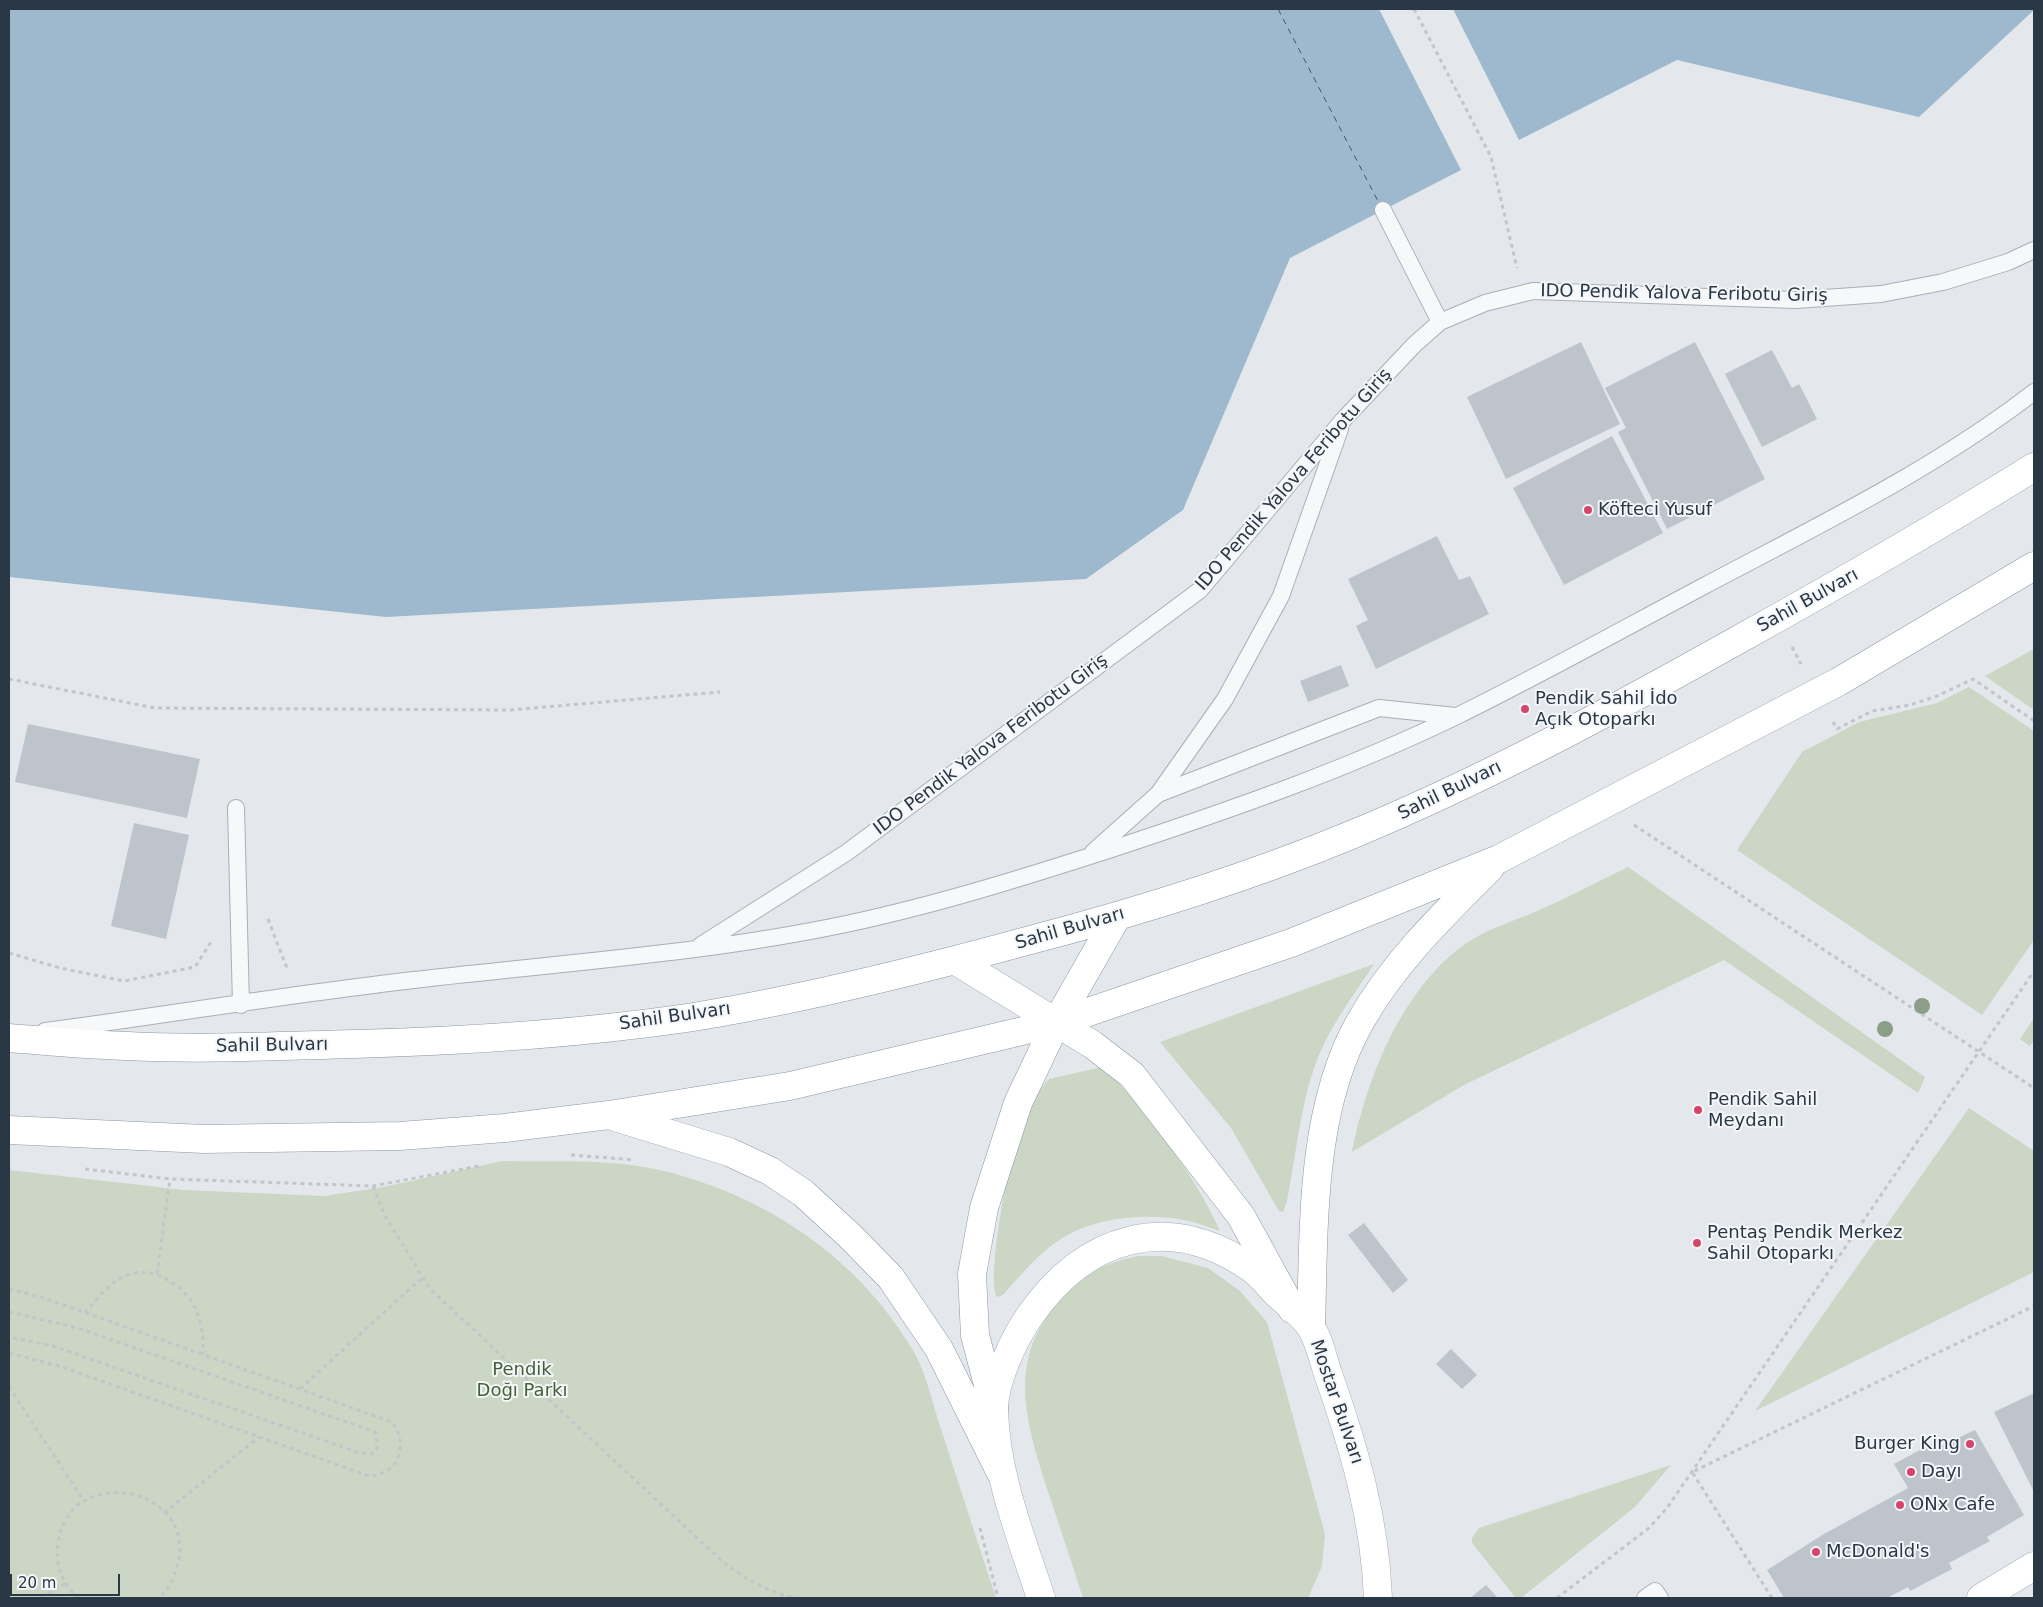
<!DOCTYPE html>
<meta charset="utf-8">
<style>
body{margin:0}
#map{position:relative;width:2043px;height:1607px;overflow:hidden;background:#e4e8ec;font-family:"DejaVu Sans",sans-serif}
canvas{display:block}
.frame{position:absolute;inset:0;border:10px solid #2a3745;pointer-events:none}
.scale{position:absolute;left:10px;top:1574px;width:110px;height:22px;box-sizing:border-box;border:2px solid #2a3745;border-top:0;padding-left:6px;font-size:15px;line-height:18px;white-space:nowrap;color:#2a3745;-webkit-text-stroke:4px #f4f6f9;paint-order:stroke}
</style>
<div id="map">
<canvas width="2043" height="1607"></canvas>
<div class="frame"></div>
<div class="scale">20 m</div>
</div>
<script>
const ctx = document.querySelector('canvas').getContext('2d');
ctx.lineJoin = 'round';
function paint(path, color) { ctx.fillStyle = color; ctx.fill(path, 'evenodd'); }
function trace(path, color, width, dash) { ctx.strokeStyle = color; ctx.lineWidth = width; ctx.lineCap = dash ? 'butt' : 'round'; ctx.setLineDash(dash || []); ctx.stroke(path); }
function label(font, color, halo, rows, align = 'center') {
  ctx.font = font + ' "DejaVu Sans",sans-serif'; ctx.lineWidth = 4; ctx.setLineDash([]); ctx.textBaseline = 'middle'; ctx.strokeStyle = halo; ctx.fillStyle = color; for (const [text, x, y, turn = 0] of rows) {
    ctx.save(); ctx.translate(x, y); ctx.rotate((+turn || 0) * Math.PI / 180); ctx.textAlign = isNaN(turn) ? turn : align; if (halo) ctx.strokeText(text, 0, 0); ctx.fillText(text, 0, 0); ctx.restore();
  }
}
paint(new Path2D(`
 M2034 649V710L1985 676Z
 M1969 687 2034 731V940L1982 1015 1737 850 1802 752 1859 722 1937 703Z
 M1628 867 1925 1077 1918 1093 1724 960 1464 1085 1352 1152C1367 1076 1405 981 1473 939 1493 927 1514 921 1535 912 1567 898 1597 882 1628 867Z
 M1374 964C1354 995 1329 1027 1316 1063 1300 1106 1296 1156 1287 1201L1283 1212 1279 1211 1231 1128 1160 1042Z
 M2034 1018V1040L2030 1046 2020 1039Z
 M1102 1067C1145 1106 1196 1177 1220 1231 1208 1227 1196 1222 1183 1220 1145 1213 1098 1217 1064 1237 1040 1251 1021 1275 1003 1295L997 1297C987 1280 1005 1184 1011 1161 1017 1141 1025 1119 1034 1100 1038 1092 1043 1086 1049 1079Z
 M1969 1108 2034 1151V1272L1755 1411Z
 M503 1161C552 1162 602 1159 650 1168 757 1190 854 1253 911 1347 926 1370 933 1406 942 1432 960 1488 978 1543 996 1598H9V1170L184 1190 324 1196 383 1187Z
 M1138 1256H1162L1208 1268 1240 1291 1267 1322 1325 1534 1322 1566 1308 1598H1083C1072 1564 1061 1531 1050 1497 1028 1429 1004 1362 1058 1303 1085 1273 1099 1265 1138 1256Z
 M1671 1465 1635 1507 1521 1598H1516L1472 1543V1538L1479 1528Z`), '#cbd6c4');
paint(new Path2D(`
 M9 9H1379L1461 170 1290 258 1183 510 1086 579 386 617 9 577Z
 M1453 9H2034V10L1919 117 1677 60 1519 140Z`), '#9eb9cd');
trace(new Path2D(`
 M1278 9 1379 203`), '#325a7b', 1, [6, 5]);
paint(new Path2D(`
 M1581 342 1620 424 1506 479 1467 397Z
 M1695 342 1765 479 1667 529 1618 432 1626 428 1605 388Z
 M1772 350 1792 388 1799 384 1817 419 1762 447 1725 374Z
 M1612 436 1663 533 1564 585 1513 488Z
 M1437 536 1459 580 1470 576 1489 614 1376 669 1356 626 1368 620 1348 579Z
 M1341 665 1349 686 1308 702 1300 681Z
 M28 724 200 759 187 818 15 782Z
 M134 823 189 835 166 939 111 926Z
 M1364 1223 1408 1280 1393 1293 1348 1235Z
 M1451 1349 1477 1375 1462 1389 1436 1364Z
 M2034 1393V1492L1994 1412Z
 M1975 1430 2024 1515 1987 1537 1990 1541 1949 1563 1952 1569 1910 1591 1908 1587 1887 1598H1784L1767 1570 1824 1534 1908 1488 1894 1464 1933 1443 1936 1448Z
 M1486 1585 1498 1598H1470Z`), '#bdc4cc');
const lane = new Path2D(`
 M1383 210 1440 322
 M1158 794 1225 699 1281 596 1340 429
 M236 808 241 1005
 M1093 852 1158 794 1379 708 1455 716
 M701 945 846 853 1200 590 1343 420 1415 344 1440 322 1485 303 1533 291 1796 300 1881 294 1943 282 2008 262 2034 250
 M45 1031C168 1015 290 994 414 980 558 963 704 954 846 924 936 905 1025 877 1112 849 1230 810 1348 769 1459 715 1542 674 1623 629 1704 586 1817 526 1933 470 2034 392
 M1645 1598 1655 1591 1660 1598`);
const secondary = new Path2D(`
 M1981 1598 2034 1566`);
const primary = new Path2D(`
 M1041 1598C1021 1537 996 1476 994 1411 993 1383 1014 1339 1029 1317 1084 1237 1167 1210 1251 1268 1261 1275 1269 1286 1277 1294 1288 1304 1302 1314 1310 1326 1319 1339 1323 1359 1328 1374 1354 1447 1375 1520 1378 1598`);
const highway = new Path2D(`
 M956 961 1093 1045 1132 1075 1241 1216 1292 1309
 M9 1038C48 1041 88 1045 127 1046 202 1050 278 1046 354 1044 465 1041 576 1034 687 1018 800 1000 913 972 1023 942 1134 913 1245 879 1351 835 1484 780 1611 711 1736 641 1837 585 1936 528 2034 467
 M615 1117 729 1152 770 1171 803 1193 850 1236 891 1278 939 1349 1001 1473
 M9 1130 204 1139 400 1136 505 1128 609 1115 790 1086 1056 1023 1291 943 1499 859 1838 682 2034 566
 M1311 1327C1314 1228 1310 1110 1360 1022 1394 962 1442 916 1490 868
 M994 1408 975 1335 972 1274 984 1208 1018 1103 1056 1023 1116 918`);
trace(lane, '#a8afb7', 18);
trace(secondary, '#a8afb7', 29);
trace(primary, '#a2adb8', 29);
trace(highway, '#8a97a3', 29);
trace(new Path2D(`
 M1414 9 1491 157 1517 268
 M1792 647 1801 664
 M9 679 155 708 510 710 720 692
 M1833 722 1837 729 1872 711 1910 705 1937 696 1973 679 2034 721
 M1634 825 2034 1088
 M268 919 286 966H290
 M9 953 60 968 124 981 195 967 211 942
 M571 1155 635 1160
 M85 1169 170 1179 373 1186 478 1166
 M373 1186 384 1214 430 1289 723 1562C746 1579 769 1593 797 1598
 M157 1274 170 1179
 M9 1289 44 1298 392 1422C409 1445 400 1474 369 1476L62 1367 9 1353
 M9 1312 78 1328 375 1432 378 1447 372 1454 360 1453 53 1346 9 1337
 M85 1313C98 1298 111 1279 131 1274 146 1270 159 1274 171 1282 198 1299 204 1325 203 1355
 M9 1387 84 1501
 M300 1389 423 1277
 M164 1513 259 1437
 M980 1528 998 1598
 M41 1598 66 1583
 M79 1598C62 1585 55 1564 58 1544 68 1460 200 1487 177 1566 174 1579 168 1590 158 1598
 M1557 1598 1649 1528 1667 1508 2034 971
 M1772 1598 1692 1472 2034 1306`), '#c2c6cb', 3, [4, 4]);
trace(lane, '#f7f8fa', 16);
trace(secondary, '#fff', 28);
trace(primary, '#fff', 28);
trace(highway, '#fff', 28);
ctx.fillStyle = '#8b9e88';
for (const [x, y] of [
 [1922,1006],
 [1885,1029]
]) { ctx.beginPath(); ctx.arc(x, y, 8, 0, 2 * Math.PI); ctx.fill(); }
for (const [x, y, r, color] of [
 [1588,510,5,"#d44569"],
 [1525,709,5,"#d44569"],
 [1698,1110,5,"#d44569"],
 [1697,1243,5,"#d44569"],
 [1970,1444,5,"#d44569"],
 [1911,1472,5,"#d44569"],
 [1900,1505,5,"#d44569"],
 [1816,1552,5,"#d44569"]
]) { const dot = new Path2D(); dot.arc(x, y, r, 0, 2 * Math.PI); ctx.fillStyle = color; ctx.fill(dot); trace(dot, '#f4f6f9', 2); }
label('18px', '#2a3745', '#f4f6f9', [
 ["IDO Pendik Yalova Feribotu Giriş",1684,294,1],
 ["IDO Pendik Yalova Feribotu Giriş",1294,480,-49],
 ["Sahil Bulvarı",1808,601,-29],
 ["IDO Pendik Yalova Feribotu Giriş",991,745,-37],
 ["Sahil Bulvarı",1450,791,-26],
 ["Sahil Bulvarı",1070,929,-16],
 ["Sahil Bulvarı",675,1017,-8],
 ["Sahil Bulvarı",272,1046,-1],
 ["Mostar Bulvarı",1336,1402,71]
]);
label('18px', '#2a3745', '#f4f6f9', [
 ["Köfteci Yusuf",1598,510],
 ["Pendik Sahil İdo",1535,699],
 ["Açık Otoparkı",1535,720],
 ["Pendik Sahil",1708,1100],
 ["Meydanı",1708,1121],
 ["Pentaş Pendik Merkez",1707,1233],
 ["Sahil Otoparkı",1707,1254],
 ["Burger King",1960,1444,"right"],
 ["Dayı",1921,1472],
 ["ONx Cafe",1910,1505],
 ["McDonald's",1826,1552]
], 'left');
label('18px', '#436237', '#f4f6f9', [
 ["Pendik",522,1370],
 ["Doğı Parkı",522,1391]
]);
</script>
